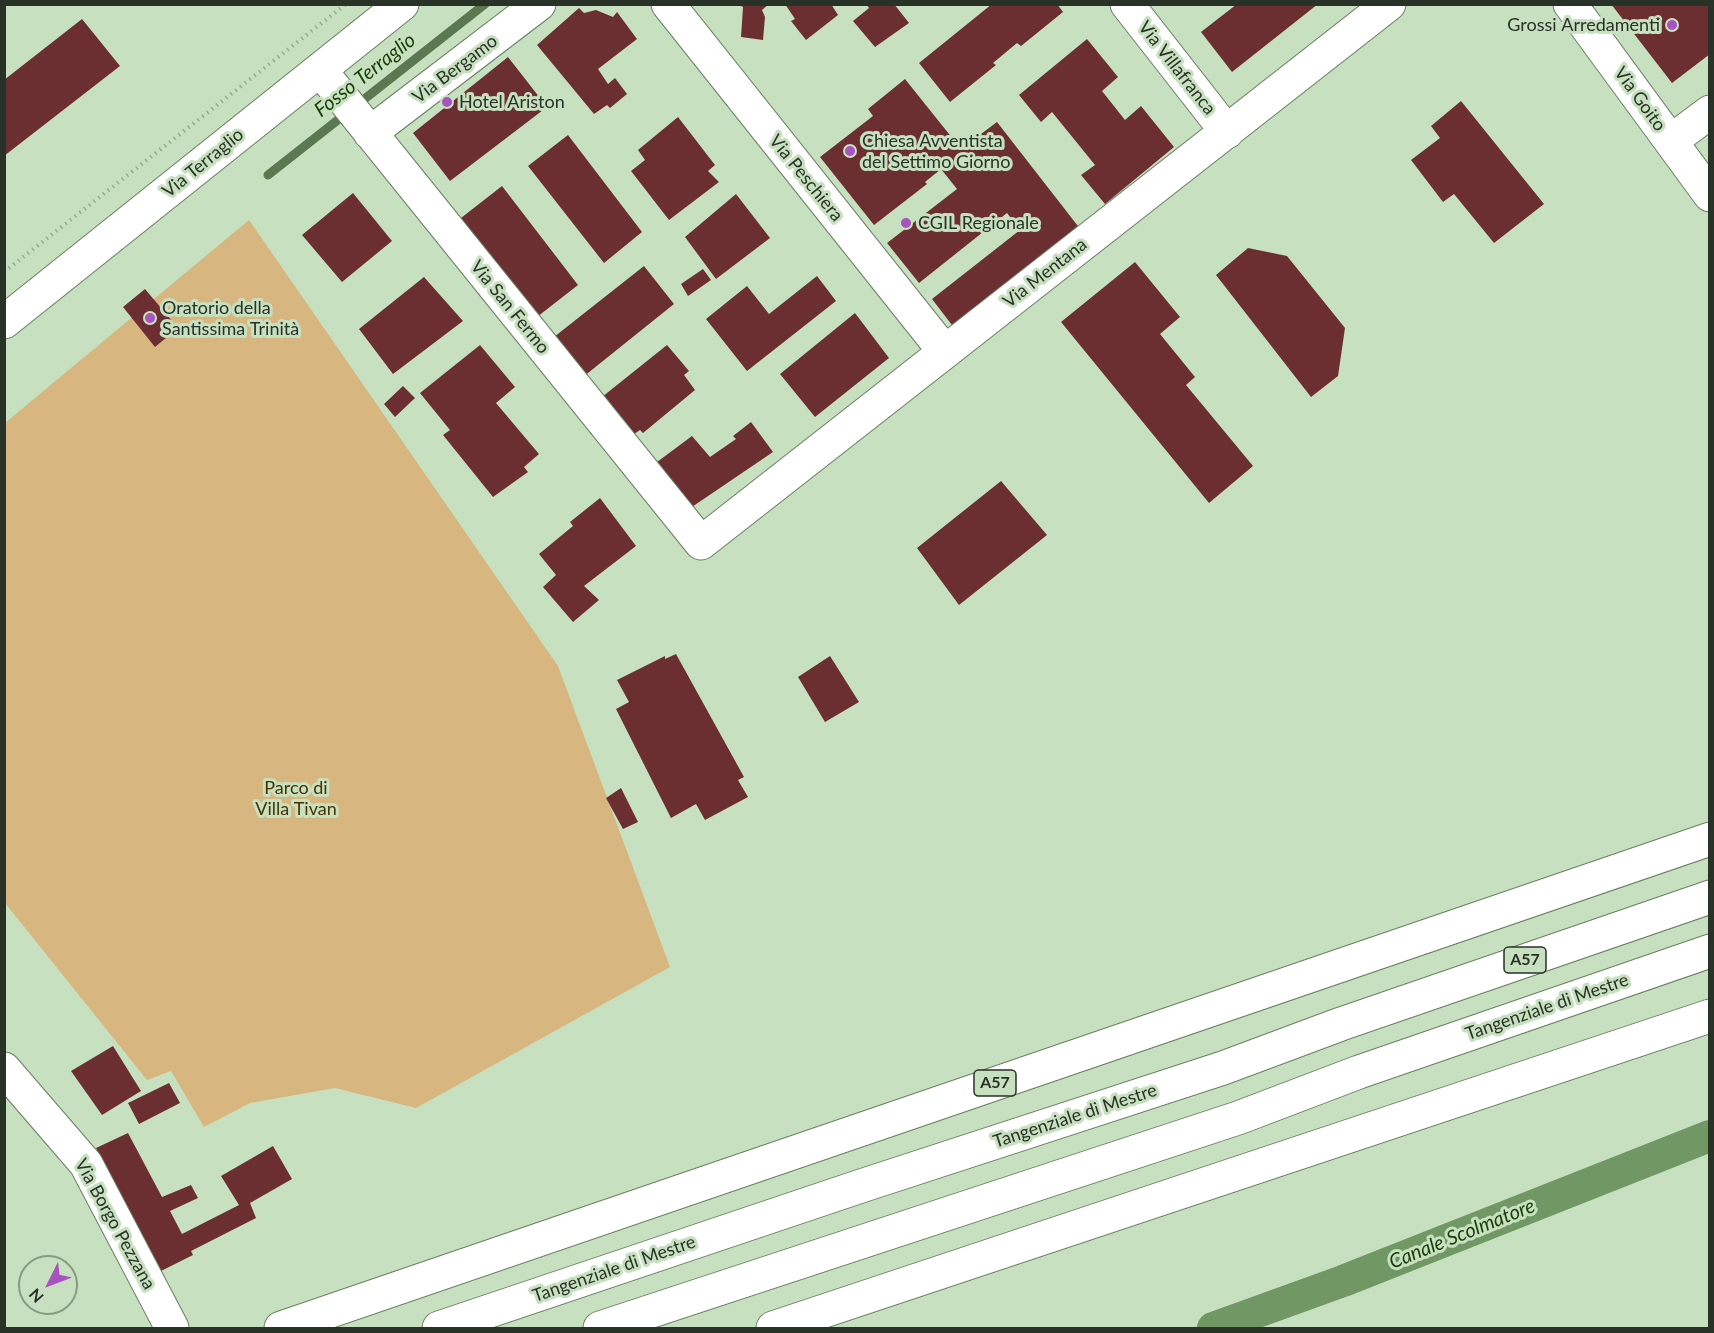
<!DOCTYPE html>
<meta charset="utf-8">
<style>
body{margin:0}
#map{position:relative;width:1714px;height:1333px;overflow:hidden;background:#c7e0c0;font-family:Lato,sans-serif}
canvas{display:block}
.frame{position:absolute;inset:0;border:6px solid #293226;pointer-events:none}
.north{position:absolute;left:18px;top:1255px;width:60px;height:60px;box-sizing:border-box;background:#c7e0c0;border:2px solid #889a82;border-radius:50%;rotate:228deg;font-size:16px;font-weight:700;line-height:24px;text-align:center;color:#293226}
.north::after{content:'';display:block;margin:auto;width:21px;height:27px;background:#a953c1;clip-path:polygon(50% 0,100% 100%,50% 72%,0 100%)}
</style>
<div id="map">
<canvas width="1714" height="1333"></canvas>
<div class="frame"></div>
<div class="north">N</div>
</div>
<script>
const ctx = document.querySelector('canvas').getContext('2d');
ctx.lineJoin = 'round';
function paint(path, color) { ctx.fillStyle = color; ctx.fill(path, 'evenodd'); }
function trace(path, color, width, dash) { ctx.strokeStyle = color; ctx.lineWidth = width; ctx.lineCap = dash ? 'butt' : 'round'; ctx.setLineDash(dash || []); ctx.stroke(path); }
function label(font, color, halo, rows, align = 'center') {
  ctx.font = font + ' Lato,sans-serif'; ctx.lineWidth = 6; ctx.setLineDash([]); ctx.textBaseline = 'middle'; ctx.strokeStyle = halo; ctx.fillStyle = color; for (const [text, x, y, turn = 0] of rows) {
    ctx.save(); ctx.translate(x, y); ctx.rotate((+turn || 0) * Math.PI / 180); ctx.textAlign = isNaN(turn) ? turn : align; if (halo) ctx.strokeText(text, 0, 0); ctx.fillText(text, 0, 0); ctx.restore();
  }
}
paint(new Path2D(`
 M249 220 558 666 670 967 416 1108 335 1088 250 1103 204 1127 171 1071 147 1080 5 903V423Z`), '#d8b67f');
trace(new Path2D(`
 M268 175 485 4`), '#5b7951', 9);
trace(new Path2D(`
 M1213 1328 1343 1281 1710 1136`), '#709764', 32);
paint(new Path2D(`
 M737 4H769L762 10 765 17 763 40 741 37 743 7Z
 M785 4H831L838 15 806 40 791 21 795 19Z
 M866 4H894L909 23 875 47 853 21 869 8Z
 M992 4H1057L1063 12 1021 46 1017 43 993 63 996 65 950 102 919 63Z
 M1237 4H1318L1232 72 1201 32Z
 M1611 4H1710V54L1672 83Z
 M579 8 584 13 596 10 613 17 617 12 637 39 598 69 608 84 615 78 627 94 610 108 607 105 594 114 537 45Z
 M82 19 120 66 4 156V80Z
 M1087 39 1118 77 1102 91 1125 120 1141 106 1174 147 1105 204 1081 175 1095 165 1052 112 1041 122 1019 95Z
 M508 57 547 107 450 181 413 133Z
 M905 79 961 149 997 122 1081 230 955 329 932 299 1020 230 1007 213 919 283 887 243 957 189 941 169 925 182 927 184 874 225 820 157 873 116 868 109Z
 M1461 101 1544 204 1494 243 1454 194 1443 202 1411 160 1440 138 1431 126Z
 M678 117 715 165 708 171 719 182 669 220 631 171 645 160 638 150Z
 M568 135 642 232 604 263 528 166Z
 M502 186 578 285 537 317 461 218Z
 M353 193 392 241 342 282 302 235Z
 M736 194 770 238 716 279 685 237Z
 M1248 248 1287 256 1345 328 1338 376 1311 397 1216 275Z
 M1135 262 1180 317 1160 334 1195 377 1186 385 1253 466 1209 503 1061 322Z
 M644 266 674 304 583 377 554 337Z
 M703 269 711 280 688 296 681 284Z
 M817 276 836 301 747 371 706 319 747 286 769 314Z
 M424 277 463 321 393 374 359 329Z
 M145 289 178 328 155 347 123 307Z
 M855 313 889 358 815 417 780 374Z
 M480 345 515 387 496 403 539 454 524 467 528 472 493 497 443 435 450 430 420 393Z
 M667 345 689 371 684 375 695 390 643 433 640 430 627 439 597 401Z
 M403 386 415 398 395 417 384 404Z
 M751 422 773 452 683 513 649 468 692 436 710 457 736 439 733 436Z
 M1001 481 1047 535 959 605 917 548Z
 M600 498 636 546 584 586 599 600 573 622 543 587 556 575 539 554 573 526 570 522Z
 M676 654 744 777 738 780 748 797 705 820 696 804 671 818 616 709 629 702 617 680 665 656V659Z
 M830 656 859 702 825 722 798 677Z
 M621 788 638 822 623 829 606 798Z
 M113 1046 141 1091 102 1115 71 1071Z
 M169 1083 180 1103 139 1124 128 1103Z
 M128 1133 162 1197 191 1185 198 1198 170 1211 182 1234 239 1205 221 1176 273 1146 292 1179 250 1203 256 1218 191 1251 193 1255 157 1273 96 1148Z`), '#6b2f32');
const minor = new Path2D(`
 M668 4 945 352
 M1127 4 1227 132
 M1570 4 1710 195
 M320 70 701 543 1389 4
 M370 133 539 4
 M1671 141 1710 112
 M4 1069 86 1164 172 1328`);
const major = new Path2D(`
 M4 322 402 4`);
const highway = new Path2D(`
 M281 1328 1710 839
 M439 1328 861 1186 1223 1068 1341 1024 1710 897
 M600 1328 1238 1118 1359 1072 1710 951
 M773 1328 1710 1016`);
trace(minor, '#697f62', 35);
trace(major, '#697f62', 35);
trace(highway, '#697f62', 35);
trace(new Path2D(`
 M4 272 346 4`), '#98ac92', 4, [1.5, 4.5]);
trace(minor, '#fff', 33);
trace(major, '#fff', 33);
trace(highway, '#fff', 33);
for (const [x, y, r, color] of [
 [1672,25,6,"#a953c1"],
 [447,102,6,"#a953c1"],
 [850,151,6,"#a953c1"],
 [906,223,6,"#a953c1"],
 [150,318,6,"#a953c1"]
]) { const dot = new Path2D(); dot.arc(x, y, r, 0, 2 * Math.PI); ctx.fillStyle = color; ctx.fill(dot); trace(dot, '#c7e0c0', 2); }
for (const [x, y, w] of [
 [1525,960,42],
 [995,1083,42]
]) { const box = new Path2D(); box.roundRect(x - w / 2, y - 13, w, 26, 4.5); ctx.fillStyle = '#c7e0c0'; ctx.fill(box); trace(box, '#293226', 1.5); }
label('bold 16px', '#293226', null, [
 ["A57",1525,960],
 ["A57",995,1083]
]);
label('18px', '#293226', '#c7e0c0', [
 ["Grossi Arredamenti",1660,25,"right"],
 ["Hotel Ariston",459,102],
 ["Chiesa Avventista",862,141],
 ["del Settimo Giorno",862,162],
 ["CGIL Regionale",918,223],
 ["Oratorio della",162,308],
 ["Santissima Trinità",162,329]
], 'left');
label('18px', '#293226', '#c7e0c0', [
 ["Via Villafranca",1177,68,52],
 ["Via Bergamo",455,69,-37],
 ["Via Goito",1640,99,54],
 ["Via Terraglio",203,163,-39],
 ["Via Peschiera",806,178,51],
 ["Via Mentana",1045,273,-38],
 ["Via San Fermo",510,307,51],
 ["Tangenziale di Mestre",1547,1007,-19],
 ["Tangenziale di Mestre",1075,1116,-18],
 ["Via Borgo Pezzana",115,1224,61],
 ["Tangenziale di Mestre",614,1269,-19]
]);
label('18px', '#4a3200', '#c7e0c0', [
 ["Parco di",296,788],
 ["Villa Tivan",296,809]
]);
label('italic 20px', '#183f07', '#c7e0c0', [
 ["Fosso Terraglio",365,75,-38],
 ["Canale Scolmatore",1462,1234,-22]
]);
</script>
